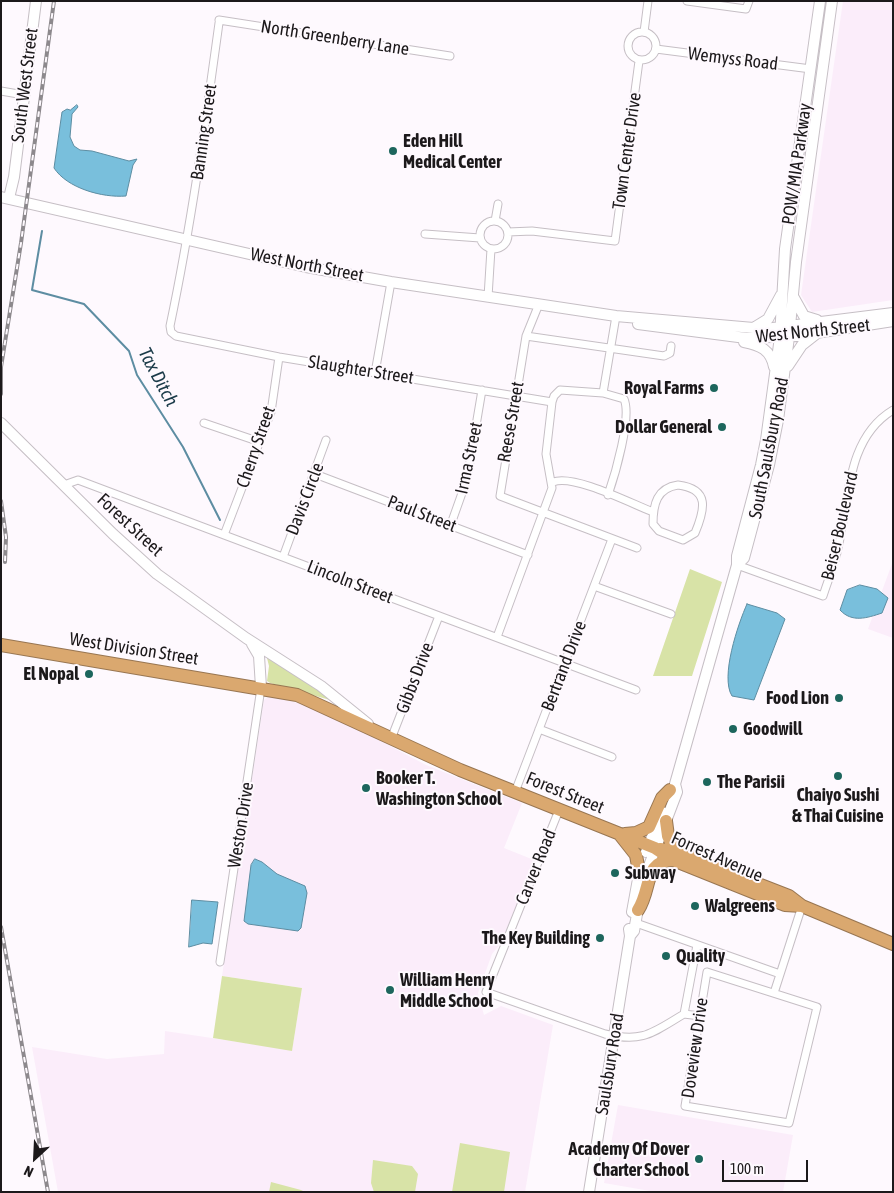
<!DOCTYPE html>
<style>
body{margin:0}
#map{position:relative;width:894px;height:1193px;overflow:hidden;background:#fef9fe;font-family:"Asap Condensed",sans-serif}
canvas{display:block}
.frame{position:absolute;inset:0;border:2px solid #1c191b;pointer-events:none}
.north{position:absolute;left:10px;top:1133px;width:50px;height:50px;-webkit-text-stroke:4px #fef9fe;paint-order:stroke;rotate:205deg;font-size:14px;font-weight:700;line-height:20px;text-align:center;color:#1c191b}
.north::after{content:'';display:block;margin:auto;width:18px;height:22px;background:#1c191b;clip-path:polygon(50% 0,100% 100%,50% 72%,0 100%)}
.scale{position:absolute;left:722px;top:1160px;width:86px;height:22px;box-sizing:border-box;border:2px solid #1c191b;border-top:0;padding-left:6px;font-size:15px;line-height:18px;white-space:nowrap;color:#1c191b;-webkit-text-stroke:4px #fef9fe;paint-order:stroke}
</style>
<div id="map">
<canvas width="894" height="1193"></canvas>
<div class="frame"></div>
<div class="north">N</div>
<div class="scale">100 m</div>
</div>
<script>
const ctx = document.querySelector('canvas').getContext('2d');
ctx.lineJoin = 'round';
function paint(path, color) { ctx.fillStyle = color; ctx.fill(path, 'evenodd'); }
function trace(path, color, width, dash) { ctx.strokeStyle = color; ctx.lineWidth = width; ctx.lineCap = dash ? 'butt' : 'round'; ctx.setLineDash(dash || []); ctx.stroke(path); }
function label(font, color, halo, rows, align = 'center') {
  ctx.font = font + ' "Asap Condensed",sans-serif'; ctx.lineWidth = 4; ctx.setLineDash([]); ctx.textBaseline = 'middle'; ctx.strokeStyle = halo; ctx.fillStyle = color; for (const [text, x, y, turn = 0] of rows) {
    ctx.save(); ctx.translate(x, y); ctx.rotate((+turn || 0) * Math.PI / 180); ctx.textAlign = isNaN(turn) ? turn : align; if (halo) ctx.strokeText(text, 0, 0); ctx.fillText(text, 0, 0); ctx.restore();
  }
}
paint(new Path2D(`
 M843 1H893V300L812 312 801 295Z
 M893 561V638L868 629Z
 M270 695 308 706 341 720 426 765 522 803 504 848 534 860 501 943 492 954 478 993 484 1015 501 1006 553 1025 525 1192H58L32 1047 107 1059 164 1054 165 1031 292 1050 302 988 222 976 264 700Z
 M618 1105 793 1135 783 1192H656L604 1183Z`), '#fbedfa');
paint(new Path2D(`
 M690 569 722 582 692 676H653Z
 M266 654 331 698 330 700 270 683 267 681 269 666Z
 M222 976 302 988 292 1051 213 1038Z
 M460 1143 510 1152 504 1192H452Z
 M373 1160 412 1166 418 1174 415 1192H374L371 1183Z
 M271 1182 301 1190 305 1192H269Z`), '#d8e3a7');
const water = new Path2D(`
 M77 105 78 107 72 114 70 137 74 146 80 150 92 151 129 161 137 159 133 165 126 196C102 198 67 188 54 168L62 112 67 109 70 110Z
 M860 585 877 589 888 598 882 613C867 618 852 623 840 610L847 590Z
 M747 604 777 613 785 619 754 700 732 696C720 677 738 624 747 604Z
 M255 859 262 862 277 874 305 886 307 893 301 928 298 931 248 924 244 921 251 865Z
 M192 900 218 902 212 944 203 943 189 947Z`);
paint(water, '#79bfdc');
trace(water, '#5d8da2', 1);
trace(new Path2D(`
 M42 231 32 290 84 304 129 351 137 375 183 447 220 520`), '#5d8da2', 2);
const street = new Path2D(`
 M687 1 746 9 749 1
 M219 20 450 56
 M219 23C205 125 191 226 170 326L171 332 176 336 279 357 552 402
 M628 46a14 14 0 1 1 28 0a14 14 0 1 1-28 0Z
 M644 32 648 1
 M656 49 811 69
 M1 91 24 95
 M480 235a14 14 0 1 1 28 0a14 14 0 1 1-28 0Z
 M495 221 498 204
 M508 232 532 231 615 241 639 61
 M425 234 480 238
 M488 297 491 249
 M539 304 526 336 500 496 637 548
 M526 336 664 356 670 353 671 346
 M375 373 391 282
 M603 393 616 316
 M204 423 260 442
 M315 474 528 555
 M553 482C574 474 630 503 653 512
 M64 485 78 480 636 690
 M678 485C710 489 705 509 695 533L683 540 659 531 653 524C653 504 657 488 678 485Z
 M451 524 467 479 482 390
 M224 535 271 412 279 357
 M283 557 326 440
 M737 565 823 596C828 580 835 564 838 548 849 501 846 438 893 410
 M594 586 671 614
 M497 637 552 488 546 454 552 402 554 396 560 390 603 393 624 399C632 417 615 475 608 495
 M539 729 612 757
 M391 739 439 616
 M515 792 612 539
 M559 810 486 992 605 1034C643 1043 652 1033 684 1014L697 945
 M636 923 780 974
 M220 962 261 688
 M707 972 817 1007 789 1123 685 1106Z
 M774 993 802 906
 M684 1014 700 1016`);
const secondary = new Path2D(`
 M1 197 306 267 391 282 616 316 765 329 893 313
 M9 198 14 177 36 1
 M794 298 804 316 817 320
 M638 324 746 338 797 336 893 321
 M755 327 768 319 781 295
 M744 342C760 345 771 350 774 367
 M788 366 802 345 816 334
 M1 423 113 534 157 574 246 638 321 686 368 724
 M737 565 744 558 769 465 778 420 789 337 796 262 832 1
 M252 644 259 656 261 687
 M646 852 662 812
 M644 879 677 792 675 784 737 565V556L761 465 766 440 780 337 785 249 820 1
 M632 912 640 868
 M630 936 634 931 639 903
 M589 1192 630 936 629 929`);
const highway = new Path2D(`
 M1 645 297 695 460 770 655 848 673 860 785 905 802 906
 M666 821 668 836 676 852
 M625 834 636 833 649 827 662 798 670 790
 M621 836 636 855 639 872
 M660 849 676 852 789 896 802 906 893 944
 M638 910C652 889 643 861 673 860`);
trace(street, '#c6bfc5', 9);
trace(secondary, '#c6bfc5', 12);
trace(highway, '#987652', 14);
trace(street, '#fff', 7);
trace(secondary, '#fff', 10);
trace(highway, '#daa86f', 12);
const rail = new Path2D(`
 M1 367 21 243 54 1
 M1 394V366
 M1 501 6 537 5 562
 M1 927 48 1192`);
trace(rail, '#8d898d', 4);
trace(rail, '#fef9fe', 2, [5.5]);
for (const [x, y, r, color] of [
 [393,151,5,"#1d665d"],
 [714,388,5,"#1d665d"],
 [722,427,5,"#1d665d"],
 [89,674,5,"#1d665d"],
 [839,698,5,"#1d665d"],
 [733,729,5,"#1d665d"],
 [838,776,5,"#1d665d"],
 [707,782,5,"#1d665d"],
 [366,788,5,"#1d665d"],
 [615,873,5,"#1d665d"],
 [695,906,5,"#1d665d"],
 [600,938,5,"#1d665d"],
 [666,956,5,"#1d665d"],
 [390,990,5,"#1d665d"],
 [699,1159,5,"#1d665d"]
]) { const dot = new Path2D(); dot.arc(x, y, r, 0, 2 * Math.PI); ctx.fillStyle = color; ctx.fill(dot); trace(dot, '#fef9fe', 2); }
label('18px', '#1c191b', '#fef9fe', [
 ["North Greenberry Lane",335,38,9],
 ["Wemyss Road",733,59,7],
 ["South West Street",25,85,-83],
 ["Banning Street",204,132,-82],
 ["Town Center Drive",627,151,-82],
 ["POW/MIA Parkway",797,164,-82],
 ["West North Street",307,265,11],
 ["West North Street",813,331,-6],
 ["Slaughter Street",361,370,9],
 ["Reese Street",511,422,-80],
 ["Cherry Street",256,447,-71],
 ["South Saulsbury Road",769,448,-79],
 ["Irma Street",469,458,-78],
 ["Davis Circle",305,499,-69],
 ["Paul Street",422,514,21],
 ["Forest Street",130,525,43],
 ["Beiser Boulevard",840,526,-77],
 ["Lincoln Street",350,582,21],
 ["West Division Street",134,649,9],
 ["Bertrand Drive",564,666,-69],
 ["Gibbs Drive",415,678,-69],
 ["Forest Street",565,793,22],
 ["Weston Drive",241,825,-81],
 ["Forrest Avenue",717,857,24],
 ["Carver Road",536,867,-68],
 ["Doveview Drive",695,1048,-82],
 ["Saulsbury Road",610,1064,-81]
]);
label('bold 18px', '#1c191b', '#fef9fe', [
 ["Eden Hill",403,141],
 ["Medical Center",403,162],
 ["Royal Farms",704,388,"right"],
 ["Dollar General",712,427,"right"],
 ["El Nopal",79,674,"right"],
 ["Food Lion",829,698,"right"],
 ["Goodwill",743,729],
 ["Booker T.",376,778],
 ["Washington School",376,799],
 ["The Parisii",717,782],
 ["Chaiyo Sushi",838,795,"center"],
 ["& Thai Cuisine",838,816,"center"],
 ["Subway",625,873],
 ["Walgreens",705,906],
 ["The Key Building",590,938,"right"],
 ["Quality",676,956],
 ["William Henry",400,980],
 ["Middle School",400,1001],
 ["Academy Of Dover",689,1149,"right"],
 ["Charter School",689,1170,"right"]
], 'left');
label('italic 19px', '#1b3b49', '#fef9fe', [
 ["Tax Ditch",158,377,62]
]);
</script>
